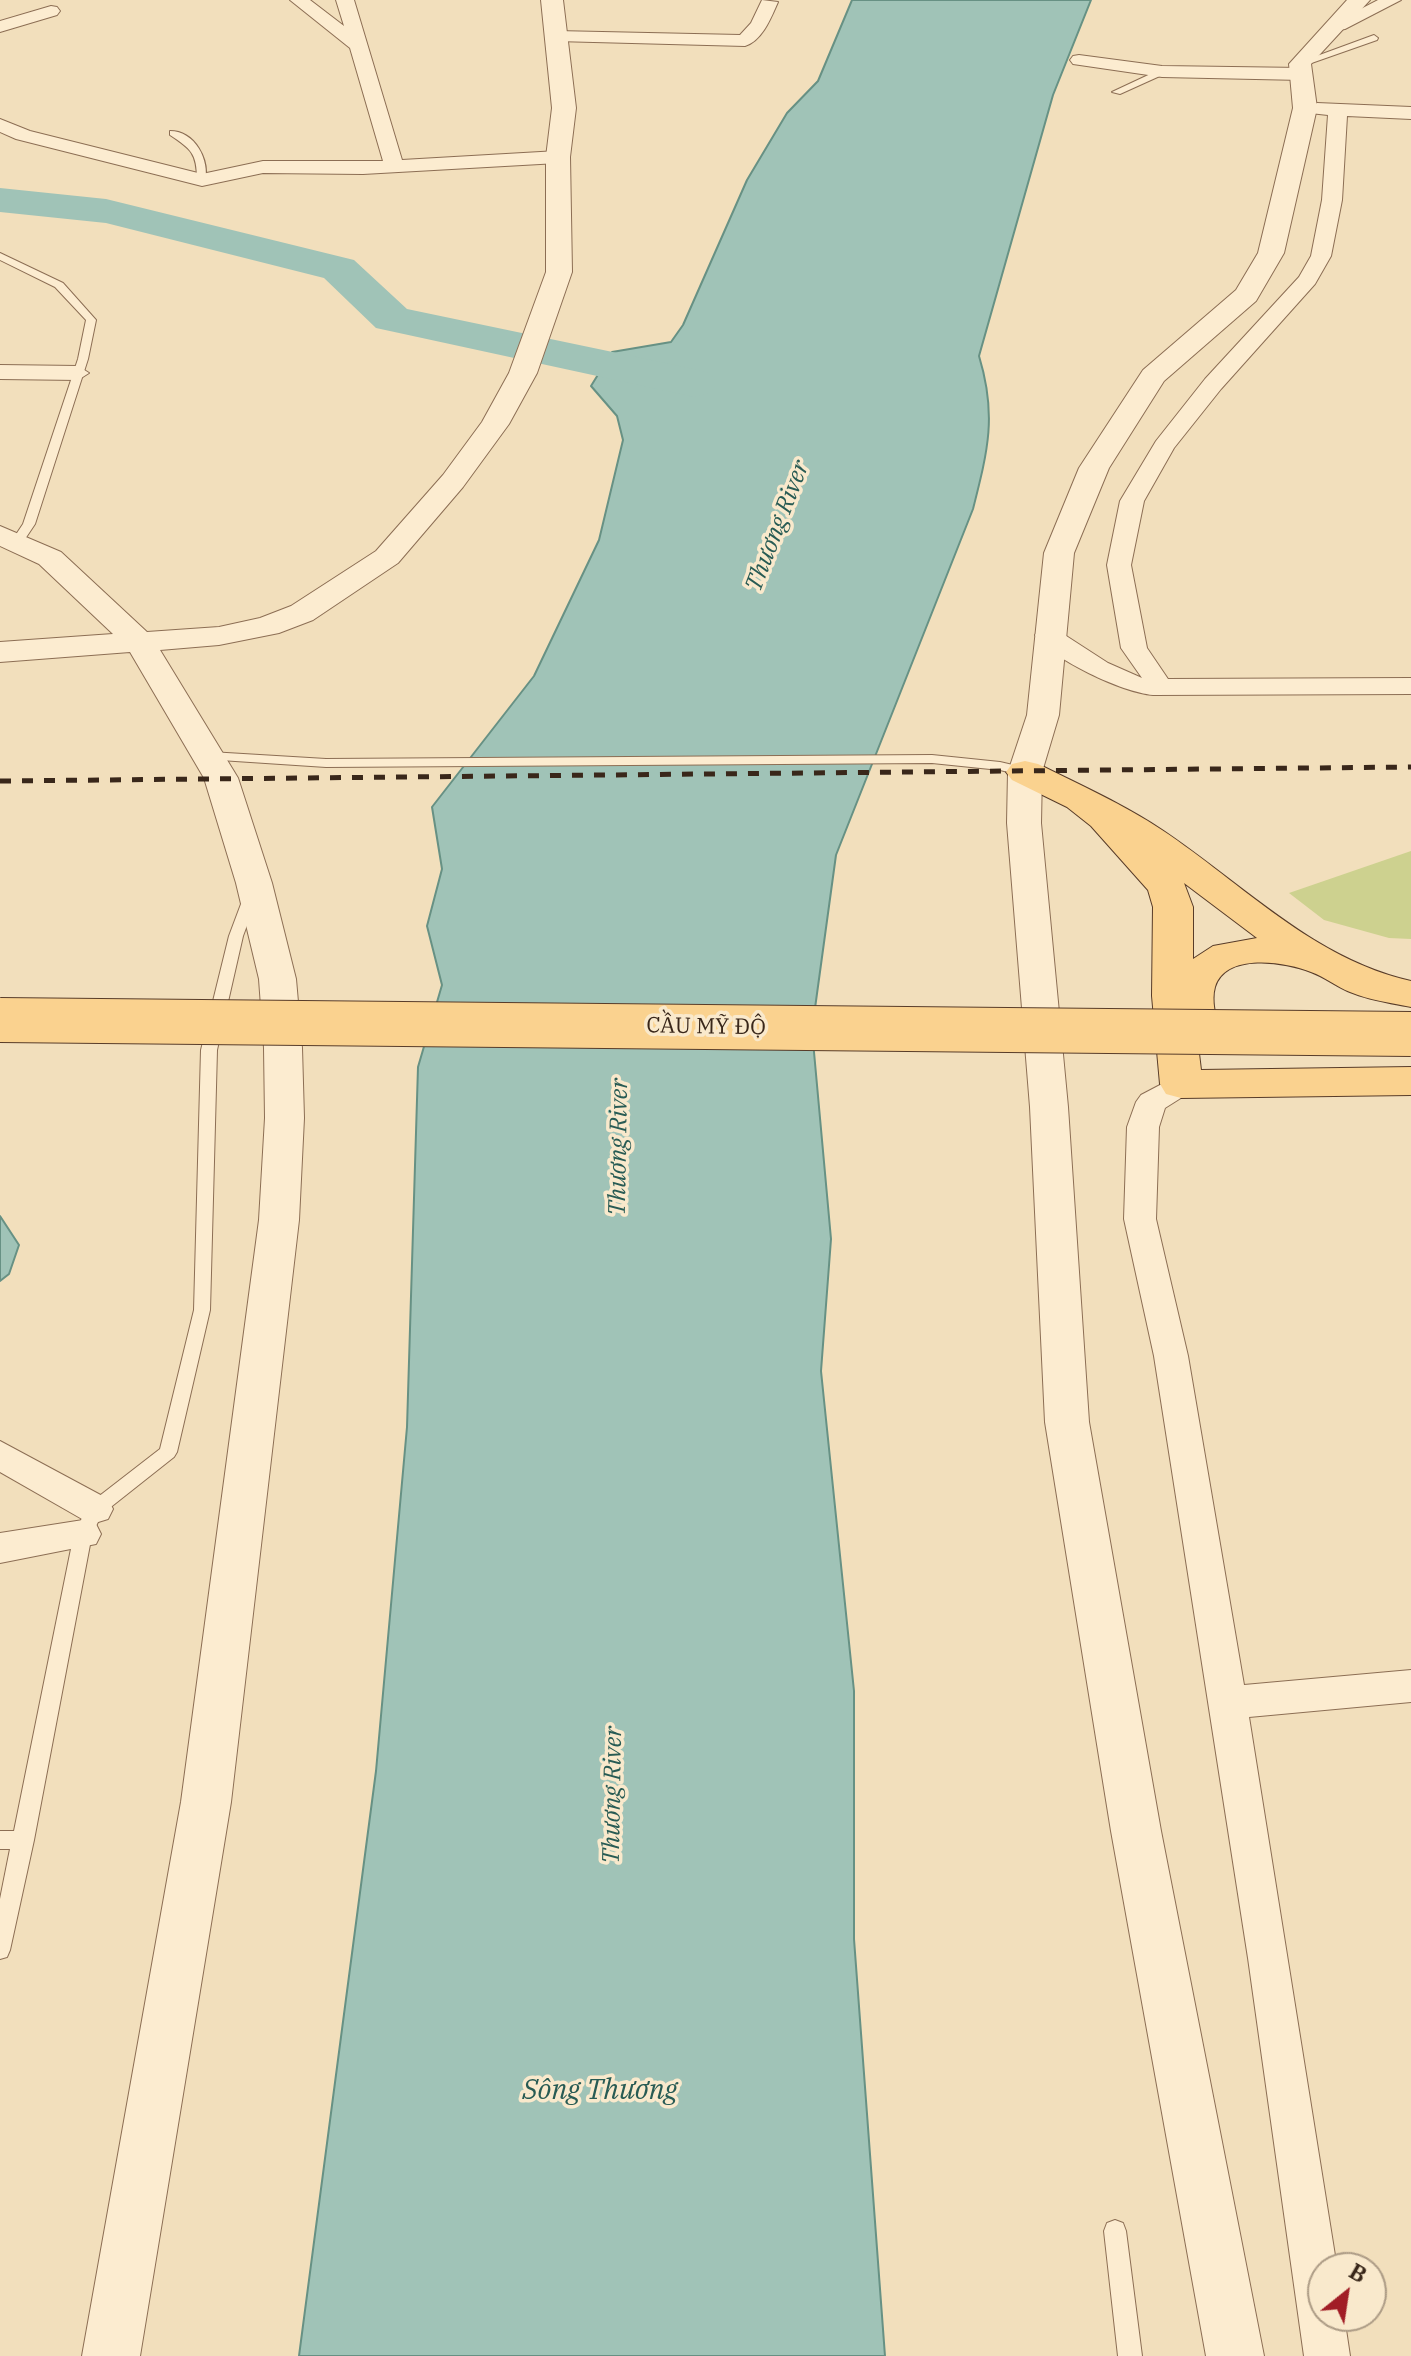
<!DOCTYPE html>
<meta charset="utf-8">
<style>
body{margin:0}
#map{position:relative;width:1411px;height:2356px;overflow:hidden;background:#f2dfbc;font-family:"IBM Plex Serif",serif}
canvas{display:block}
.north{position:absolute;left:1307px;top:2252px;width:80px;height:80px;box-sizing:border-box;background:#f9e9cc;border:2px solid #ac9b85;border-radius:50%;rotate:30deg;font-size:22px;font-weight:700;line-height:32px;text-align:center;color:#39271a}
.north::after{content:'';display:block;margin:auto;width:28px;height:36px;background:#a11d26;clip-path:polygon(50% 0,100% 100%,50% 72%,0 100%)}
</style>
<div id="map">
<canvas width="1411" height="2356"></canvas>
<div class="north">B</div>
</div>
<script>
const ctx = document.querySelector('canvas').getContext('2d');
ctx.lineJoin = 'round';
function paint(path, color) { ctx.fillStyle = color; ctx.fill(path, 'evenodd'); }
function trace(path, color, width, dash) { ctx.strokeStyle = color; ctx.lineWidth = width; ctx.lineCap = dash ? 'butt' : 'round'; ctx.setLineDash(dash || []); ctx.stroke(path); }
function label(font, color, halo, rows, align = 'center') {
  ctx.font = font + ' "IBM Plex Serif",serif'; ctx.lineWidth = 7; ctx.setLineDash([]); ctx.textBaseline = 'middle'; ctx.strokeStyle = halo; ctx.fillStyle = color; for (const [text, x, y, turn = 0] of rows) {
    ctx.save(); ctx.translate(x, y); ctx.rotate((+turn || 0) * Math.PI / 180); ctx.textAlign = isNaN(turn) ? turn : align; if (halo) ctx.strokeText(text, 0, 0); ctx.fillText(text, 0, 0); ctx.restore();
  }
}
paint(new Path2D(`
 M1411 851V939L1389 938 1324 920 1289 893Z`), '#cdd18f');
const water = new Path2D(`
 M852 0H1091L1053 95 979 356C997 415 988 450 973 509L836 855 812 1030 831 1239 821 1371 854 1691V1939L885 2356H299L376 1771 407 1427 418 1067 442 985 427 926 442 869 432 807 534 676 599 540 623 440 617 416 591 386 612 352 671 342 683 325 747 180 787 113 818 81Z
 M0 1216 19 1245 9 1274 0 1281Z`);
paint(water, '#a0c3b7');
trace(water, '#679184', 2);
paint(new Path2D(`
 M0 188 106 199 354 260 407 309 694 369 710 373 717 383 710 393 694 397 376 328 324 278 106 223 0 212Z`), '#a0c3b7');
const service = new Path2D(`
 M1374 35 1378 38 1377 40 1303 66 1295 64Z
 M1159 70 1164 73 1162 75 1120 94 1112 92Z
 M170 131C195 131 210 160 205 182L197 180C197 153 191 149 170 135Z
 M0 253 63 283 96 320 88 359 35 524 21 545 17 546 11 542 23 524 78 359 86 320 55 287 0 260Z
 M210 752 326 759 932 755 1000 762 1030 769 1032 772 1025 776 1000 770 932 763 326 767 205 759V753Z
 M251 892 258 896 243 936 217 1050 210 1310 177 1452 174 1457 102 1514 92 1534 34 1840 10 1950 7 1957 0 1959V1899L10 1849H0V1831H14L74 1534 89 1504 160 1449 194 1310 201 1050 229 936 244 896Z
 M1115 2220 1123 2223 1126 2231 1142 2356H1118L1104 2231 1107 2223Z`);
const minor = new Path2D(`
 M290 0H310L344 26 336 0H354L402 160 558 151 568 157 558 163 363 174 263 173 202 186 16 139 0 132V119L30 131 202 174 263 161H383L350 48Z
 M762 0 778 2C771 18 762 41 745 46L556 41 547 36 556 31 740 35 751 23Z
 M1378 0H1401L1345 29 1339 30 1330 25Z
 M51 6 57 7 60 11 57 15 0 32V21Z
 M1079 55 1162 66 1302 68 1311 74 1302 80 1162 77 1073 64 1070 60 1073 56Z
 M1317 103 1411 107V119L1347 116 1342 200 1331 256 1315 284 1221 389 1174 448 1144 501 1131 565 1147 648 1168 679 1411 678V694L1153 695C1122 692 1053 660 1035 635L1039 630H1057L1108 663 1142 678 1121 648 1107 565 1120 501 1156 441 1205 379 1299 277 1311 256 1322 200 1328 115 1310 113 1308 109Z
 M0 365 78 366 89 373 78 380 0 379Z
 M1181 1074 1192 1077 1196 1084 1192 1091 1165 1108 1159 1127 1156 1219 1188 1356 1244 1685 1411 1670V1702L1249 1717 1337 2268H1323V2316H1344L1350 2356H1304L1248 1958 1154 1356 1124 1219 1127 1127 1136 1102 1141 1095Z
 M0 1441 108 1499 113 1509 108 1519 95 1523 82 1519 0 1472Z
 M83 1520 96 1524 101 1534 96 1544 0 1563V1533Z`);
const tertiary = new Path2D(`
 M541 0H563L576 108 570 157 572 272 537 373 509 424 463 487 398 563 313 620 279 633 219 645 160 650 238 778 272 883 296 979 302 1048 304 1118 299 1220 231 1802 140 2356H82L181 1802 259 1220 265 1118 264 1048 259 979 236 883 204 778 130 652 0 662V642L113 634 39 564 0 546V526L61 552 147 632 219 627 260 618 291 606 376 551 443 475 482 422 509 373 546 272V157L552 108Z
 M1347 0H1370L1311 64 1317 108 1284 253 1256 301 1164 381 1109 468 1074 553 1059 715 1042 772 1041 823 1068 1107 1089 1422 1161 1831 1264 2356H1206L1111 1831 1045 1422 1030 1107 1007 823 1008 772 1027 715 1044 553 1079 468 1143 370 1236 290 1258 253 1293 108 1289 64Z`);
const primary = new Path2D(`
 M1025 761 1038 764C1080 785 1123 804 1162 830 1243 884 1313 959 1411 981V1007C1391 1003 1369 1000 1350 992 1337 987 1325 977 1311 972 1286 962 1226 952 1215 987 1211 1001 1216 1017 1219 1031L1213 1041 1198 1045 1201 1070 1411 1067V1095L1181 1098 1166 1094 1160 1084 1152 996 1153 907 1148 890 1091 826 1067 807 1012 780 1006 772 1012 764ZM1184 883 1257 938 1213 946 1193 959V907Z`);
trace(service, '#8c6e54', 2);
trace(minor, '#8c6e54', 2);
trace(tertiary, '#8c6e54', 2);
trace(primary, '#583c29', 2);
paint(service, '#fcecd0');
paint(minor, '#fcecd0');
paint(tertiary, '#fcecd0');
paint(primary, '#fad28f');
trace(new Path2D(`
 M0 781 1411 767`), '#39271a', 5, [11, 11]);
const primaryBridge = new Path2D(`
 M0 1020 1411 1034`);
trace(primaryBridge, '#583c29', 46, []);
trace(primaryBridge, '#fad28f', 44);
label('22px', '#39271a', '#f9e9cc', [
 ["CẦU MỸ ĐỘ",706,1027,1]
]);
label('italic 24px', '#285b54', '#f9e9cc', [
 ["Thương River",778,526,-69],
 ["Thương River",619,1147,-89],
 ["Thương River",613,1795,-89]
]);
label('italic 28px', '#285b54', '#f9e9cc', [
 ["Sông Thương",600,2091]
]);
</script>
